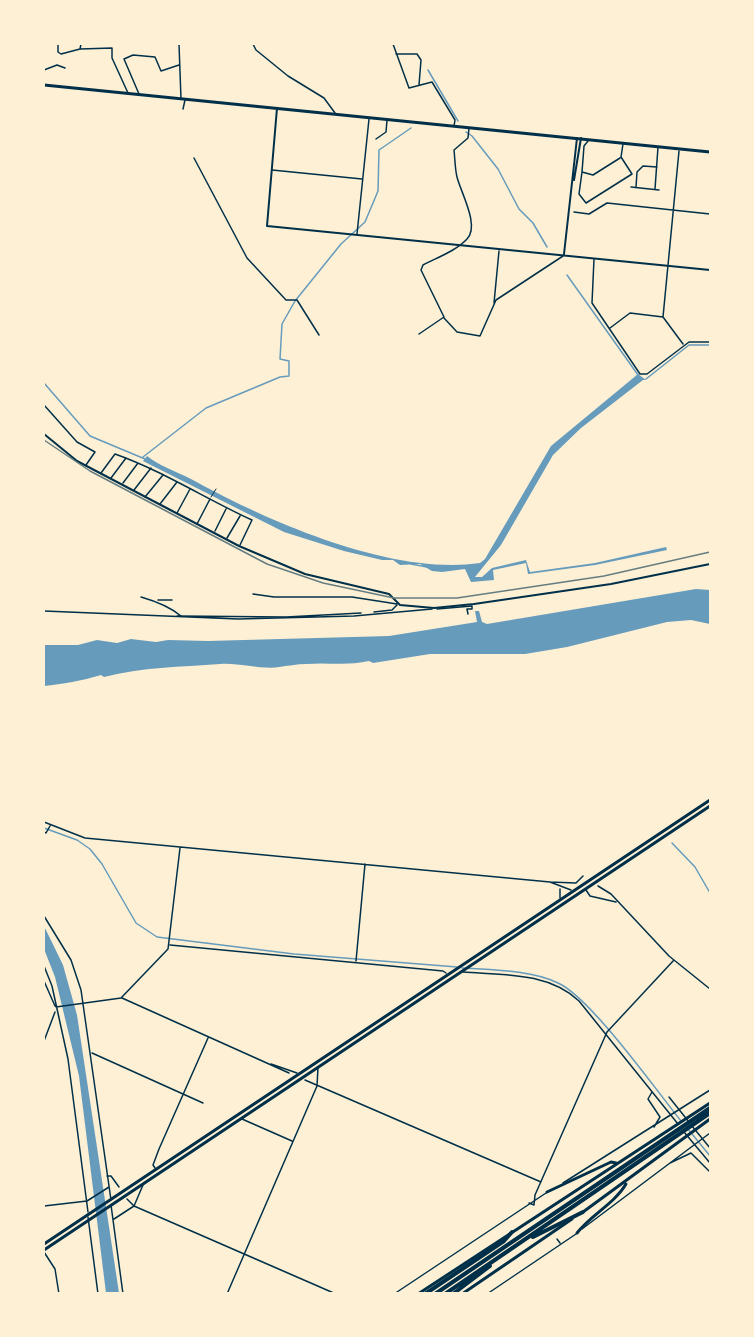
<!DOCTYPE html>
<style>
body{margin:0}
#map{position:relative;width:754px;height:1337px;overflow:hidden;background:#fdf0d5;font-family:"Varela Round",sans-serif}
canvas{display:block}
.frame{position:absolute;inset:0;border:45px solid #fdf0d5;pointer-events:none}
</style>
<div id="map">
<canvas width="754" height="1337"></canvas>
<div class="frame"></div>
</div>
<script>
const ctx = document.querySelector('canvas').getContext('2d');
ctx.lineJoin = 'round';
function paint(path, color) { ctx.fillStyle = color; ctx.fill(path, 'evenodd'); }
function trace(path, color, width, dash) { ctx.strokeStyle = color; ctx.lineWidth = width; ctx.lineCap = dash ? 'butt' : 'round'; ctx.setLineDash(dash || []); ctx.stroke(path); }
paint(new Path2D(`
 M638 374 646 380H643L581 428 553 455 501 545 475 577H482L492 568 526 560 530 572 595 563 666 547 667 550 595 565 528 574 526 563 493 570 494 580 471 582 465 569 442 572 432 571 420 564 400 565 393 560H382L344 551 284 532 143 461 147 456C158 465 177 472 191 479 267 521 391 576 480 563L485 559 551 446Z
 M696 589 710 590V624L691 620 667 622 567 647 525 654H430L373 663 369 661C347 666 327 662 306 664 297 664 287 666 279 667 264 670 236 662 220 664 180 667 142 667 104 677L101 675C82 681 62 684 44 686V645H78L97 640 117 643 131 639 156 642 168 640 208 641 389 636 477 622 475 611H479L482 622 487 624Z
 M44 926 63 965 77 1015 119 1293H106L79 1076 55 977 44 949Z`), '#669bbc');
trace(new Path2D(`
 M428 70 458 121
 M466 132 472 136 498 169 519 209 533 223 547 247
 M567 275 638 375
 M646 379 689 345H710
 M44 383 90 436 145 459
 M143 457 206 408 280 377 289 376V361L280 359 282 324 295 301 341 244 365 222 378 191 379 150 411 128
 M411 564 427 567
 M44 828 77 840 90 849 102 864 136 923 157 937 294 954 457 967
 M672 843 695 867 710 893
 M462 968C492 970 531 970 558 983 590 997 656 1090 681 1121
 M688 1129 710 1156`), '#669bbc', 1.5);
trace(new Path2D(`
 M211 497 216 489`), '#003049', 1);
trace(new Path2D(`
 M58 44V52L61 54 80 49 112 48V58L128 93
 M179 44 181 99
 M253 44 256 50 288 76 324 98 335 113
 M393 44 409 88 432 82 455 120 454 126
 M80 49 81 44
 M396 54H417L421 60 419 85
 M44 70 57 65 65 68
 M139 94 124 59 133 55 155 57 161 71 179 65
 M183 109 185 100
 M376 139 386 132 387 120
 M588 141 584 146 582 172 593 175 620 158
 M194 158 247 258 286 300H297L319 335
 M272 170 362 179
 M582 172 579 194 586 203 632 174 621 157 623 144
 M631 187 659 190
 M636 187 637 172 643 166 657 167
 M655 189 658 147
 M574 212 589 214 607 203 710 214
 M357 234 369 119
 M594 259 592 303 640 374H647L689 342H710
 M494 303 499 251
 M663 317 679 151
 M444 318 457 332 480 336 496 300 563 256
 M610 328 630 313 663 317 683 344
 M419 334 444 317 421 270 423 265C436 258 456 251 467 239 480 226 461 193 457 177 455 169 455 159 454 150L468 138 469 128
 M44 405 77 442 95 452 86 465
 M101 473 115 454C163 471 206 499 252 520L240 545
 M111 478 126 458
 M123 483 138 463
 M134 490 151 468
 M145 497 163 475
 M160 504 177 482
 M177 513 190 489
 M197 524 210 499
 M215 531 226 509
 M227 538 240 516
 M253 594 274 597H352L397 604
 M141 597C155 601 169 606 181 616
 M158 600H172
 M437 609 472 606V609H467L468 614
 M44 611 238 619 354 616 432 609
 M374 612 392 610 397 605
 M177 616 286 617 361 613
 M44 822 85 838 550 882 576 883 583 876
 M44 832 46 833 50 826
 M550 882 571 890
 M598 886 611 894 669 956 710 989
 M560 889V898
 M586 890 590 896 616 902
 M44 916 71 960 81 990 111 1200
 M170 945 443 971 446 973
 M356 961 365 864
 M44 966 52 986 68 1059 88 1212
 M463 972C503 975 548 972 579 1001L678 1124
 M44 981 55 1006
 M122 998 289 1073
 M56 1007 121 998 168 949 180 848
 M44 1041 55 1012
 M92 1053 203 1103
 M271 1064 297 1073
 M305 1080 541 1182
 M652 1092 648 1099 660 1117 654 1127
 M669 1097 689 1122
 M242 1119 292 1141
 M692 1126 710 1148
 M684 1132 710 1163
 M670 1163 691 1153 710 1172
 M155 1168 153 1165 159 1149 208 1038
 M107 1176H111L119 1187
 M563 1183 710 1090
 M127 1199 134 1206 336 1294
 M529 1203 534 1205 535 1195 607 1032 674 960
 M111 1205 123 1294
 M44 1206 87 1201 109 1187
 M88 1217 98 1294
 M114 1219 134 1206 143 1185
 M582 1229 710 1133
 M557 1239 560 1243
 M44 1252 55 1269 59 1294
 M227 1294 317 1086 318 1067
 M394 1294 546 1193
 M487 1294 576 1234`), '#003049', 1.5);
trace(new Path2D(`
 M277 108 267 226 710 270
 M574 180 581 138
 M564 254 577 138`), '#003049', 2);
trace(new Path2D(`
 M44 434 77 461 239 546 305 574 389 594 400 605 434 608 474 604 611 584 710 564`), '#003049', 2);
trace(new Path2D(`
 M44 85 710 152`), '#003049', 3);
trace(new Path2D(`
 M547 1192 611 1162 616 1163
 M583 1212 710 1119
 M577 1233C591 1215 615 1203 626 1184
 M44 1244 710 800
 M44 1250 710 806
 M418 1294 710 1103
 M462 1294 572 1219`), '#003049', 3);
trace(new Path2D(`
 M533 1237 583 1212
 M425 1294 504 1241 512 1232
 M435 1294 710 1108
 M445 1294 710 1113
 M453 1294 490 1266`), '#003049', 4);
trace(new Path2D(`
 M44 440 90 471 267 564 323 583 394 598H457L604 576 710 552`), '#657d81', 1.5);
</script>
